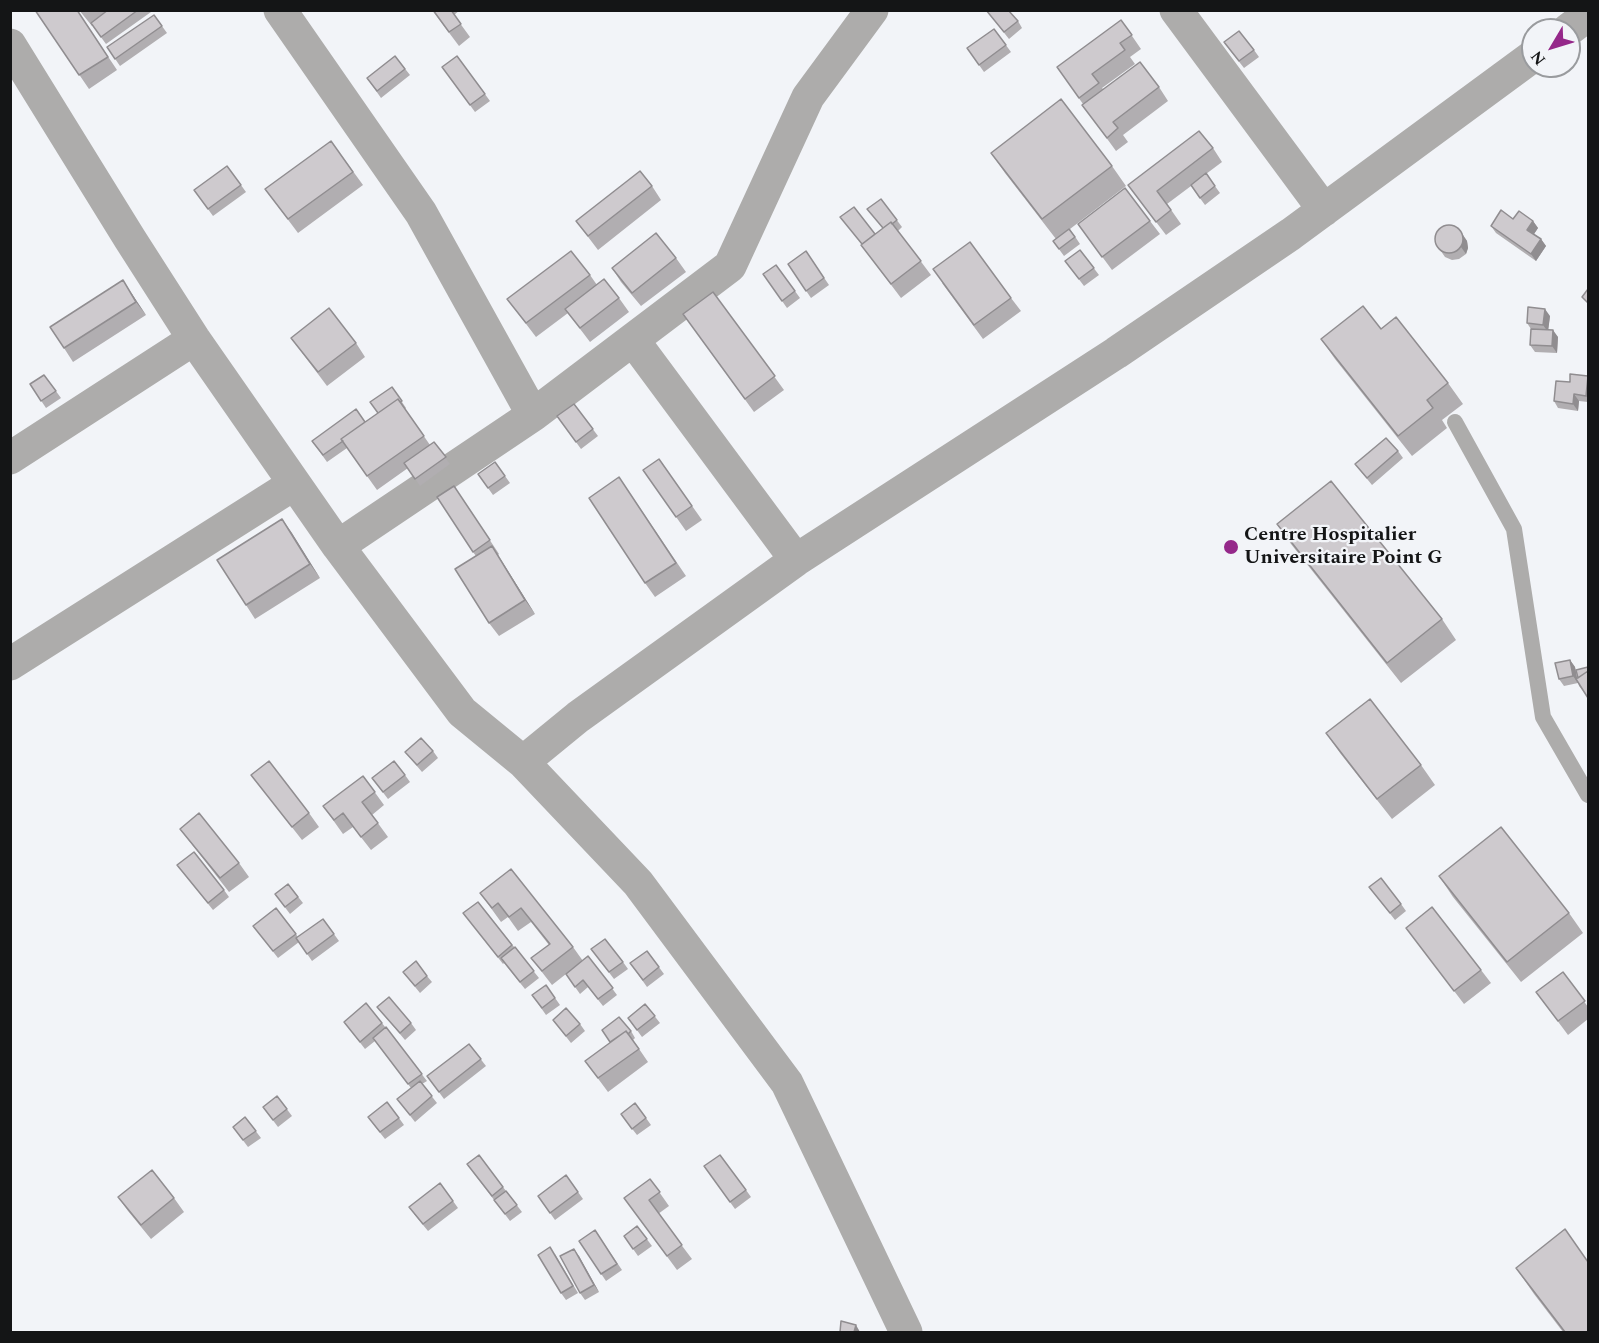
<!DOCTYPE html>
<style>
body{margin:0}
#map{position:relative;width:1599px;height:1343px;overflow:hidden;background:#f2f4f8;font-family:Spectral,serif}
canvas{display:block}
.frame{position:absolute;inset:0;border:12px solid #141516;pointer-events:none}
.north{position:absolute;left:1521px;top:18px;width:60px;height:60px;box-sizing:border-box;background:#f2f4f8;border:2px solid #999b9e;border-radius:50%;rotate:232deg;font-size:16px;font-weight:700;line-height:24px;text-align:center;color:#141516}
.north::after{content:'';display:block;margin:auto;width:21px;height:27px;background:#95288a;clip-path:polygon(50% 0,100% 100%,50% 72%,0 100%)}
</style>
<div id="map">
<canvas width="1599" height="1343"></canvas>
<div class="frame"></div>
<div class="north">N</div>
</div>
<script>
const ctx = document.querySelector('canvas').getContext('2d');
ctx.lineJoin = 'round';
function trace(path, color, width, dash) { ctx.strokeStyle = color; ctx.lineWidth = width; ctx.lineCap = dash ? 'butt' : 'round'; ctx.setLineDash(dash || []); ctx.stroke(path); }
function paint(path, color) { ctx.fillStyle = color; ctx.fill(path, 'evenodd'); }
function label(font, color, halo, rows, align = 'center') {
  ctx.font = font + ' Spectral,serif'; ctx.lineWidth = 4.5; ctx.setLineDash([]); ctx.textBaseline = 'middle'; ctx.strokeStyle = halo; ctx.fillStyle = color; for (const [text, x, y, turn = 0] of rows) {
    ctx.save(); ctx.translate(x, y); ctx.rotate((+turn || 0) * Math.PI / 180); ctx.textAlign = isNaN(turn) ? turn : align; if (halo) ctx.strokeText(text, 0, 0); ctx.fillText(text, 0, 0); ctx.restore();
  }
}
trace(new Path2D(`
 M1455 422 1514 529 1543 717 1588 795`), '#adacab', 16);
trace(new Path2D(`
 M280 10 421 213 533 415
 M1176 10 1324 210
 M1568 30 1588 15
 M10 45 130 239 194 339 338 546 462 712 523 762 638 883 787 1083 906 1332
 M633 340 796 560
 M10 458 194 339
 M338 546 533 415 730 266 808 97 872 10
 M10 664 294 484
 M523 762 578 717 796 560 1116 353 1291 234 1533 56`), '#adacab', 33);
paint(new Path2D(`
 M35 10H77L117 70 89 89Z
 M79 10H151V12L106 44 92 25V26Z
 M432 10H460L454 15 470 37 459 46Z
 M986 10 1018 21 1022 28 1009 39Z
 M154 15 167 33 120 66 107 47Z
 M1121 20 1141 49 1130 57 1135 64 1102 88 1103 89 1159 87 1168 101 1123 135 1128 142 1116 151 1092 118 1082 105 1083 104 1057 67Z
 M994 29 1011 52 984 72 967 48Z
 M1229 49 1254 50 1259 57 1244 68Z
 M395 56 410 75 381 98 367 78Z
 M457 56 490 101 475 112 442 67Z
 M331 141 363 185 298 233 265 189Z
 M1213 148 1222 162 1206 174 1220 193 1205 205 1191 186 1167 204 1181 224 1166 235 1128 185Z
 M991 153 1112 166 1126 186 1070 229 1080 244 1064 256 1053 241 1056 239 1005 173Z
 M227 166 246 192 213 216 194 190Z
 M652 186 661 200 598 250 576 221Z
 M881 199 902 227 898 231 931 275 901 298 861 245 882 229Z
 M1513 219 1533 221 1538 228 1534 234 1541 239 1546 246 1536 261 1496 233 1491 226Z
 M1150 221 1160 234 1112 270 1078 224Z
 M1458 227 1467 241 1468 248 1466 254 1459 259 1452 260 1445 257 1436 244Z
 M1080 250 1099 275 1084 286 1065 261Z
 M806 251 829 285 811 298 788 264Z
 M676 258 686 272 641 306 621 282 612 268Z
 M776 265 800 298 787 308 763 274Z
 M590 275 597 285 619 298 629 312 590 342 568 313 536 337 507 299Z
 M942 283 1011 298 1021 311 983 339Z
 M713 292 784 390 754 412 683 314Z
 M132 294 146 315 73 362 64 348Z
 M1550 316 1548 330 1558 337 1557 353 1535 352 1530 345 1531 329 1527 323Z
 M1381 329 1448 383 1463 404 1442 420 1447 428 1412 456 1335 359 1321 339Z
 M291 338 356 343 365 357 327 386Z
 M44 375 61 398 46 408 30 384Z
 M1588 376V402L1579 401 1578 411 1558 408 1554 401 1570 382Z
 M392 387 406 408 405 409 430 445 434 442 450 464 420 486 408 468 377 490 347 448 327 462 312 441 365 422 378 413Z
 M574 404 598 436 581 449 557 416Z
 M1398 451 1403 458 1372 485 1355 464Z
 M659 459 702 520 686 531 643 470Z
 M495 462 510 483 493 495 478 474Z
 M619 477 686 576 655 597 645 583Z
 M454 486 499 554 498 555 535 614 499 636 489 623 476 556 473 552Z
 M282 519 320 578 255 619 246 605Z
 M1277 524 1442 619 1456 640 1401 683 1291 544Z
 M1570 660 1575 667 1577 678 1585 693 1579 686 1578 681V683L1564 686 1559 679Z
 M1326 733 1421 765 1435 785 1392 819 1340 753Z
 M433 751 438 758 422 772 405 752Z
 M251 775 309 813 319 827 302 840Z
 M405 775 410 782 388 799 372 778Z
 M363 776 384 805 372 815 388 837 371 850 353 827 343 834 323 806Z
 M180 829 239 863 249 877 229 892 190 842Z
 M177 865 224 890 229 897 213 910Z
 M511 869 573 947 583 961 588 956 617 995 603 1006 588 987 580 994 566 974 552 985 531 958 549 945 531 922 518 931 508 917 501 922 480 893Z
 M1439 876 1569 913 1583 933 1521 982 1453 897Z
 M288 884 303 903 290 914 275 894Z
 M1369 887 1401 904 1406 911 1395 920Z
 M478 902 539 978 525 989 504 963 503 964 463 913Z
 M276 908 298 937 323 919 339 941 312 961 299 942 278 958 253 926Z
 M1406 928 1481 970 1491 983 1464 1004Z
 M591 949 623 962 628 969 614 979Z
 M647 951 664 974 647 987 630 963Z
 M403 972 427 976 432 982 420 993Z
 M1563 972 1588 1007V1019L1568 1035 1536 992Z
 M546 985 560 1005 546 1015 532 995Z
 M645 1004 660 1023 642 1037 628 1018Z
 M377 1007 411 1023 416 1030 405 1040Z
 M553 1020 580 1024 585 1031 571 1043Z
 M344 1022 382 1023 427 1081 422 1084 437 1103 415 1122 397 1099 411 1088 375 1041 365 1049Z
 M631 1031 635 1038 633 1040 648 1062 608 1092 585 1061Z
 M469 1044 486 1066 444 1099 427 1076Z
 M277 1096 292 1116 278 1127 263 1107Z
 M245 1117 261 1138 248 1147 233 1127Z
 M399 1118 404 1125 385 1139 373 1124Z
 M646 1118 651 1125 637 1135 626 1121Z
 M704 1166 746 1190 751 1197 735 1209Z
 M472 1171 503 1187 522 1212 510 1221Z
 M566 1175 583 1199 555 1220 538 1196Z
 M650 1179 669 1206 658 1214 692 1259 677 1270 624 1198Z
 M118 1197 174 1198 184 1212 151 1239 128 1211Z
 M453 1201 458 1208 428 1231 414 1214Z
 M637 1226 652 1246 638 1256 624 1236Z
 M595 1230 622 1270 606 1281 579 1241Z
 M555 1254 578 1293 566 1300 561 1293Z
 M579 1256 599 1292 585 1300 580 1293Z
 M1516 1268 1588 1332H1563L1534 1294Z`), '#b1aeb1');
paint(new Path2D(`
 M1533 221 1538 228 1532 237 1527 230Z
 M1462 234 1467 241 1468 248 1466 254 1461 247Z
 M1541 239 1546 246 1536 261 1531 254Z
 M123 280 132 294 146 315 136 302Z
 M1545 309 1550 316 1548 332 1543 325Z
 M1553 330 1558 337 1557 353 1552 346Z
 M1588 380V399L1586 396Z
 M1574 394 1579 401 1578 411 1573 404Z
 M282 519 292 533 320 578 310 564Z
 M492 546 501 560 535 614 525 600Z
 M1570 660 1575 667 1578 683 1573 676Z
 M574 1249 579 1256 599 1292 594 1285Z
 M856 1325 860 1332H854Z`), '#908d90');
const building = new Path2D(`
 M35 10H77L108 57 79 75Z
 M108 10H138L101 37 91 23Z
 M433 10H451L461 24 449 32Z
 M986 10H1008L1018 21 1004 32Z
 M154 15 162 26 115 59 107 47Z
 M1121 20 1132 35 1120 43 1125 50 1092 74 1099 83 1079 98 1057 67Z
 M994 29 1006 45 979 65 967 48Z
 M1239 31 1254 50 1239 61 1224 42Z
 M395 56 405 69 377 91 367 78Z
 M457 56 485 94 470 105 442 67Z
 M1140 62 1159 87 1113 122 1118 128 1107 138 1082 105Z
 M1061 99 1112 166 1042 219 991 153Z
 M1199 131 1213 148 1157 191 1171 210 1156 222 1128 185Z
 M331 141 353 172 288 219 265 189Z
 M227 166 241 185 208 209 194 190Z
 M640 171 652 186 588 236 576 221Z
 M1206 173 1215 186 1200 198 1191 185Z
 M1125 188 1150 221 1102 257 1078 224Z
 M881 199 897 220 892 224 891 222 883 228 867 209Z
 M854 207 875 234 862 244 840 217Z
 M1501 210 1513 219 1519 211 1533 221 1527 230 1541 239 1531 254 1491 226Z
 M891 222 921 261 891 284 861 245Z
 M1435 239a14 14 0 1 1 28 0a14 14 0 1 1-28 0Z
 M1069 229 1075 237 1059 249 1053 241Z
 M656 233 676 258 632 293 612 268Z
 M970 242 1011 298 974 325 933 269Z
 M1080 250 1094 268 1079 279 1065 261Z
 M571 251 590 275 526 323 507 299Z
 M806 251 824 278 806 291 788 264Z
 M776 265 795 291 782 301 763 274Z
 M604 279 619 298 580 328 565 309Z
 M123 280 136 302 64 348 50 327Z
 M1588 289V303L1582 297Z
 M713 292 775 376 745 399 683 314Z
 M1363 306 1381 329 1396 317 1448 383 1427 400 1433 408 1398 436 1321 339Z
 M1528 307 1545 309 1543 325 1527 323Z
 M329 308 356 343 318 372 291 338Z
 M1531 329 1553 330 1552 346 1530 345Z
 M1570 374 1588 376 1586 396 1574 394 1573 404 1554 401 1556 381 1570 382Z
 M44 375 56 391 41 401 30 384Z
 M392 387 402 401 400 402 398 399 378 413 370 402Z
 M398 399 424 436 367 476 341 439Z
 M574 404 593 429 576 442 557 416Z
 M356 409 365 422 341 439 343 441 323 455 312 441Z
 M1386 438 1398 451 1367 478 1355 464Z
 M434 442 446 457 415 479 404 463Z
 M659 459 692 506 676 517 643 470Z
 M495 462 505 476 488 488 478 474Z
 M619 477 676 563 645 583 589 498Z
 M1331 481 1442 619 1387 663 1277 524Z
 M454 486 490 540 473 552 437 497Z
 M282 519 310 564 246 605 217 560Z
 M492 546 525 600 489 623 455 569Z
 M1570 660 1573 676 1559 679 1555 663Z
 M1588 667V671L1578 678 1576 670Z
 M1588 671V698L1576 679Z
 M1370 699 1421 765 1377 799 1326 733Z
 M421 738 433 751 417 765 405 752Z
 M269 761 309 813 292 827 251 775Z
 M394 761 405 775 383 792 372 778Z
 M363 776 375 792 362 802 378 823 361 837 343 813 334 820 323 806Z
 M199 813 239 863 220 878 180 829Z
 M1501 827 1569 913 1507 962 1439 876Z
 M194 852 224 890 208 903 177 865Z
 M511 869 573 947 542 971 531 958 550 944 521 908 509 917 498 903 492 908 480 893Z
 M1381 878 1401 904 1390 913 1369 887Z
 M288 884 298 897 285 907 275 894Z
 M478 902 512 945 498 957 463 913Z
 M1432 907 1481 970 1454 991 1406 928Z
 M276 908 296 934 273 951 253 926Z
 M323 919 334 934 307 954 296 938Z
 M605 939 623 962 609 972 591 949Z
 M515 947 534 971 520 982 501 958Z
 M647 951 659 967 643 980 630 963Z
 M588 956 613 988 598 999 583 980 575 987 566 974Z
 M416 961 427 976 415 986 403 972Z
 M1563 972 1585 1001 1558 1021 1536 992Z
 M546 985 555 998 542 1008 532 995Z
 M389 997 411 1023 400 1033 377 1007Z
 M366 1003 382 1023 360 1042 344 1022Z
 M645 1004 655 1016 637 1030 628 1018Z
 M566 1008 580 1024 566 1036 553 1020Z
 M619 1017 631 1031 628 1034 626 1031 610 1042 602 1030Z
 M386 1027 422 1074 408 1084 373 1038Z
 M626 1031 639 1049 598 1078 585 1061Z
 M469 1044 481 1059 439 1092 427 1076Z
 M420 1081 432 1096 410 1115 397 1099Z
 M277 1096 287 1109 273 1120 263 1107Z
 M387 1102 399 1118 380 1132 368 1117Z
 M635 1103 646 1118 632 1129 621 1114Z
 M245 1117 256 1131 243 1140 233 1127Z
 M479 1155 503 1187 492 1196 467 1164Z
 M720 1155 746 1190 730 1202 704 1166Z
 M152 1170 174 1198 141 1225 118 1197Z
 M566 1175 578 1192 550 1213 538 1196Z
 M650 1179 660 1192 649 1200 682 1245 667 1256 624 1198Z
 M440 1183 453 1201 423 1224 409 1207Z
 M506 1191 517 1205 505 1214 494 1200Z
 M637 1226 647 1239 633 1249 624 1236Z
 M1565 1229 1588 1262V1332H1565L1516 1268Z
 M595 1230 617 1264 601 1274 579 1241Z
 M550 1247 573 1286 561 1293 538 1255Z
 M574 1249 594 1285 580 1293 560 1256Z
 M841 1321 856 1325 854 1332H840Z`);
paint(building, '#cecace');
trace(building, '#908d90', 1.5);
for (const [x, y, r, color] of [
 [1231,547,8,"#95288a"]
]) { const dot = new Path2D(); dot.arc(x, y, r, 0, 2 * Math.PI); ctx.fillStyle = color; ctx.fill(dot); trace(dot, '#f2f4f8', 2); }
label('bold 20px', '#141516', '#f2f4f8', [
 ["Centre Hospitalier",1244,536],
 ["Universitaire Point G",1244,559]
], 'left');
</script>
